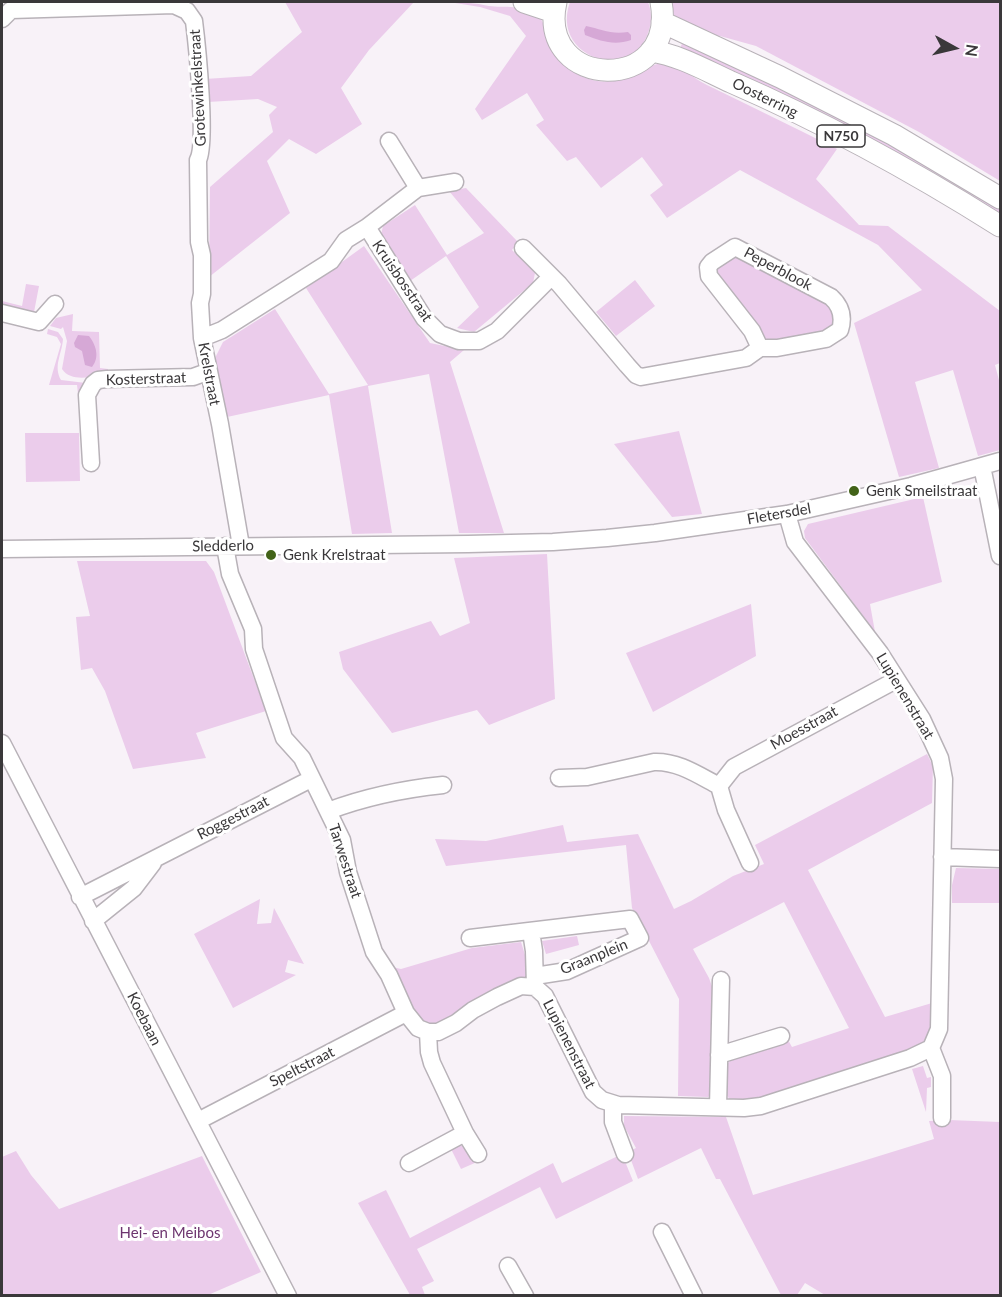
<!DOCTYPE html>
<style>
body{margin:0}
#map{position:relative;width:1002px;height:1297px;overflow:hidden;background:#f8f2f8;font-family:Lato,sans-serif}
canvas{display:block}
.frame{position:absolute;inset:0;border:3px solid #3a383a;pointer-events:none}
.north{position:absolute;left:924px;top:18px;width:60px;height:60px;-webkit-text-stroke:4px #fff;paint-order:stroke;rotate:98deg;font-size:16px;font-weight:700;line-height:24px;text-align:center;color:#3a383a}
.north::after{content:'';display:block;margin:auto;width:21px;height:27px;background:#3a383a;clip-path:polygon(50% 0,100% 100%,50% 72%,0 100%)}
</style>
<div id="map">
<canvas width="1002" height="1297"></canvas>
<div class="frame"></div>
<div class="north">N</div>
</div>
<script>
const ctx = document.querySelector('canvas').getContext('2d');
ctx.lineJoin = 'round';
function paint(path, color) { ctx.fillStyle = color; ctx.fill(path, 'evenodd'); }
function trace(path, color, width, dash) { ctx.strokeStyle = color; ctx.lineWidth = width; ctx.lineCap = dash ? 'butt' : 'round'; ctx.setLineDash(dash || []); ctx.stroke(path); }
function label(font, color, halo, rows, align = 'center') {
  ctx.font = font + ' Lato,sans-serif'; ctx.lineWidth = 6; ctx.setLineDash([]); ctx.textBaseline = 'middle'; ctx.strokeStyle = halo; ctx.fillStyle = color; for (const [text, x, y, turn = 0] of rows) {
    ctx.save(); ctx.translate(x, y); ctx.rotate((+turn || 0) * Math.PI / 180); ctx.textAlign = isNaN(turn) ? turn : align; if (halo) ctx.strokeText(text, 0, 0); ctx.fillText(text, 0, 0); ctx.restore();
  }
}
paint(new Path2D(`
 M285 2H414L369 50 341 88 362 124 316 154 289 139 267 161 290 213 209 277 210 187 273 132 269 115 277 107 258 99 208 102 205 79 251 76 302 32Z
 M449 2C465 2 474 3 489 6 504 8 524 4 537 15 544 21 546 30 548 39 555 58 569 73 589 79 601 83 616 82 629 78 642 73 652 61 666 64 682 67 693 78 707 85 750 106 794 127 837 149L816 179 859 225 888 226 1000 311V363L995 365 1000 384V450L978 456 953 370 915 382 939 468 899 477 854 323 922 290 878 245 740 170 667 218 650 195 663 185 642 157 601 188 576 157 567 161 536 125 544 120 527 93 482 120 475 109 526 36 510 16 480 7Z
 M570 2H648C652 12 652 23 648 33 630 84 550 57 570 2Z
 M670 2H1000V181L919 132 756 46 720 36 709 35 675 18Z
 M683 41 839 114 1000 206V218L679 51Z
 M466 188 518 242 512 250 535 273 533 283 474 332 457 328 479 307 446 256 410 281 381 235 383 226 415 205 447 255 484 233 449 191Z
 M364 246 430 343 464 350 450 362 504 533H459L429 374 368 386 392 533 352 534 329 395 227 417 215 358 223 342 275 309 329 394 368 385 306 288Z
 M734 252 831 302 836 329 773 344 764 339 716 279V267Z
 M635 280 655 306 616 336 596 312Z
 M26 284 39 286 34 312 28 315 2 305V301L22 306Z
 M73 314 72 331 99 332 100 368 108 369V375C93 376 71 383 62 369L67 341 63 327 61 329 50 326 56 318Z
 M48 329 58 332 63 339C62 354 53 366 61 380L86 383 81 401 79 402 77 385H49L61 344 57 337 47 334Z
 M679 431 702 514 672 517 614 444Z
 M25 433H79L80 481 26 482Z
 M923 497 942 582 870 604 875 632 805 538 804 531 808 524Z
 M547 554 555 699 489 725 477 710 392 733 343 669 339 652 431 621 440 636 470 623 454 558Z
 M77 561H206L214 572 266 711 196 733 206 758 133 769 105 691 92 668 81 670 76 617 90 616Z
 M751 604 756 656 653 712 626 653Z
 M927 754 933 766 932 803 808 870 885 1017 932 1003C932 1021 935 1033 922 1046L753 1101 730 1100 726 1094V1065L732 1059 788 1040 792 1047 849 1028 784 902 693 949 709 978 715 995 712 1095 708 1097 678 1096 679 999 632 908 626 845 446 866 435 839 486 841 563 825 567 842 638 834 674 909 691 901 733 876 764 864 755 845Z
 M956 868 1000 869V903H952V885Z
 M260 899 257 924 271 923 274 908 304 964 288 960 285 972 296 975 233 1008 194 934Z
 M577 936 579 945 546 954 542 941Z
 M521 942 526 958 528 975 518 984 435 1028 422 1025 407 1001 392 967 401 969 472 948Z
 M923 1066 927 1078 931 1077V1087L927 1088 926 1112 912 1069Z
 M624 1116 726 1117 753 1195 934 1139 929 1121 949 1120 1000 1122V1295H825L805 1283 797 1295H781L720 1179H716L701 1148 638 1179 628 1152 636 1148 624 1126Z
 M459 1145 470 1149 477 1162 461 1169 451 1149Z
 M16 1151 31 1175 59 1209 202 1156 261 1272 208 1295H2V1157Z
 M622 1154 633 1181 556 1219 540 1187 417 1249 434 1281 422 1287 425 1295H410L358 1203 386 1190 410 1238 553 1163 562 1183Z`), '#ebcceb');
paint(new Path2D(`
 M586 26C601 29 611 35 628 32L631 35V40C614 46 601 41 585 35L584 30Z
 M78 335 89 336C96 345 100 357 92 367L85 365 82 351 75 347 74 343Z`), '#d6a8d6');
const minor = new Path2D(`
 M2 19 11 10 174 5 187 11 194 21C197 45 207 143 198 160L199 242 202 255V294L200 303 202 338 220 424 241 546
 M389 141 418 188
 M367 227 424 318 440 334 459 341H479L497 331 551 277
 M523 248 559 284 627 365 636 375 641 377 746 358 760 348H777L826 339 840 330C844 317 841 306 831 297L735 247 712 262 708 267 709 276 752 331 760 348
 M2 313 39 322 55 304
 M202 338 222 330 331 261 346 240 367 227 418 188 455 182
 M91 463 87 395 93 384 98 380 107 379 193 377 207 372
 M982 466 1000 556
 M225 546 230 574 253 629 254 649 284 738 302 758 342 840 348 872 374 952 389 975 406 1013 418 1028 428 1032H438L456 1023 473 1010 497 997 521 986 535 987 545 996 593 1092 602 1100 618 1105 744 1108 761 1106 910 1058 931 1048 939 1029 944 779 940 758 922 719 880 653 795 542 787 514
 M2 549 468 544 553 542 607 538 655 533 787 514 911 486 1000 461
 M2 743 288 1296
 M559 778 587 777 654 762C678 761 698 775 719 786L726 810 750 863
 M719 786 734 767 896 680
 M328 811C365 797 404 789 443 785
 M942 857 1000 859
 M80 897C157 858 234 819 311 779
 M93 921 134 888 153 863
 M531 931 534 951 535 986
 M470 938 630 919 640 938 567 971 535 976
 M428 1032 429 1052 432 1063 465 1133 478 1154
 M931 1048 942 1076V1118
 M719 1055 781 1036
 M613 1104V1122L625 1154
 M718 1107 721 980
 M198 1121 406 1013
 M409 1163 465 1133
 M662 1232 694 1296
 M508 1266 525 1296`);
const major = new Path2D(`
 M524 2 554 12
 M556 2C536 91 678 95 661 2
 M662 22 780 77 894 135 1000 198
 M651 51C679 55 705 70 731 82 823 122 916 173 1000 226`);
trace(minor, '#b8b2b8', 19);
trace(major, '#b8b2b8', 23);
trace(minor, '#fff', 16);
trace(major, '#fff', 21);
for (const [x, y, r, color] of [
 [854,491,6,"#426218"],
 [271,555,6,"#426218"]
]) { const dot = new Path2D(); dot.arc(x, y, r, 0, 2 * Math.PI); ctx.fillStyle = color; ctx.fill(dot); trace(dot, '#fff', 2); }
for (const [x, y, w] of [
 [841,136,48]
]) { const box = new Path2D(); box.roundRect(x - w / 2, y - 11, w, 22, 4.5); ctx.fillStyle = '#fff'; ctx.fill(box); trace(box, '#3a383a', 1.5); }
label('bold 14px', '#3a383a', null, [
 ["N750",841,136]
]);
label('15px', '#3a383a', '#fff', [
 ["Grotewinkelstraat",198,88,-93],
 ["Oosterring",765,98,26],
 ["Peperblook",778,269,28],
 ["Kruisbosstraat",402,281,56],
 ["Krelstraat",209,374,79],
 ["Kosterstraat",146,379,-2],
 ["Fletersdel",779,514,-10],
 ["Sledderlo",223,546,-1],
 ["Lupienenstraat",905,696,59],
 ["Moesstraat",804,728,-29],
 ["Roggestraat",233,818,-27],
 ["Tarwestraat",345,861,72],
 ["Graanplein",594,957,-22],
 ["Koebaan",144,1019,63],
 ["Lupienenstraat",569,1044,63],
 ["Speltstraat",302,1067,-27]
]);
label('15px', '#3a383a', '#fff', [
 ["Genk Smeilstraat",866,491],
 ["Genk Krelstraat",283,555]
], 'left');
label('15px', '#6d356f', '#fff', [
 ["Hei- en Meibos",170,1233]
]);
</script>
